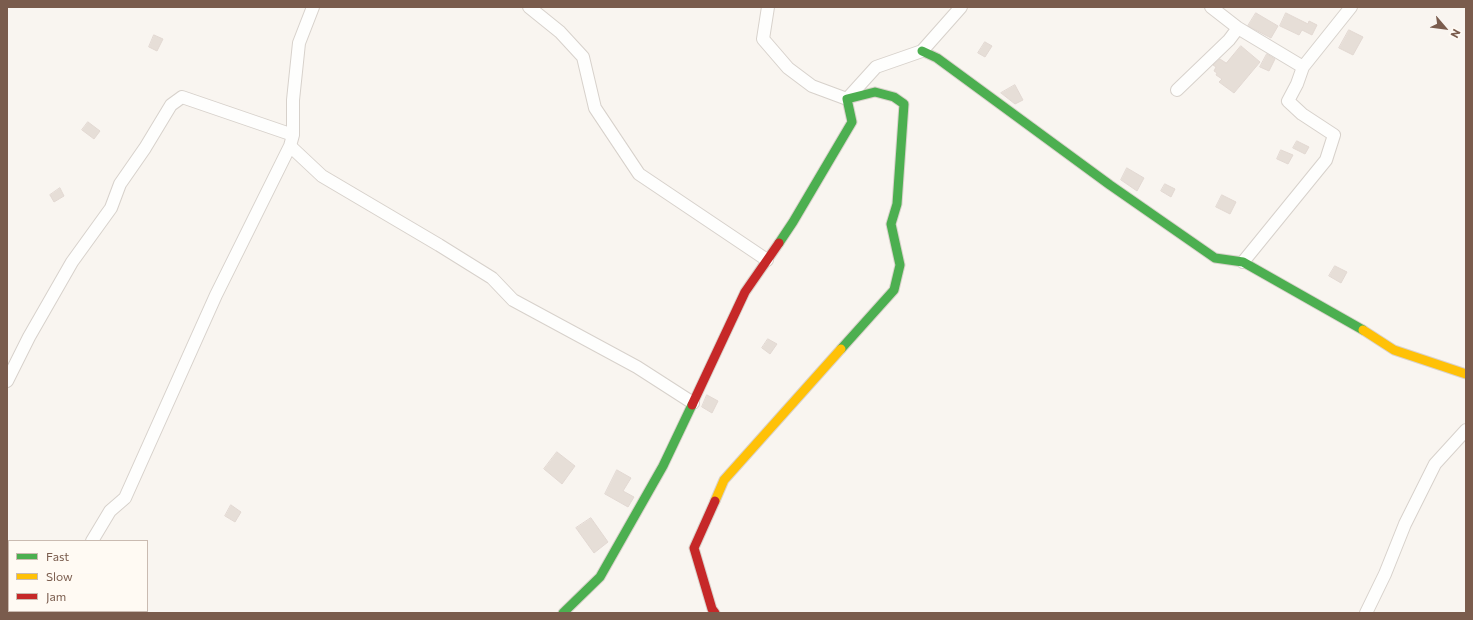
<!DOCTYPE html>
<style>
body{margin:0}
#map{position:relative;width:1473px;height:620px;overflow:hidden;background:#f9f5f0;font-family:Commissioner,sans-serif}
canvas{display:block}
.frame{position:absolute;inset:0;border:8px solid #7a5c4d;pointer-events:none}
.legend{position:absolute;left:8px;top:540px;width:140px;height:72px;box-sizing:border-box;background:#fffaf3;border:1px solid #cabbb1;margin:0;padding:5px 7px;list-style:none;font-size:12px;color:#7a5c4d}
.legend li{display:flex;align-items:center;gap:8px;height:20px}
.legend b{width:20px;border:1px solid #cabbb1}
.north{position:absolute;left:1425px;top:8px;width:40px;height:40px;-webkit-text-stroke:3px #fffaf3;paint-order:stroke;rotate:118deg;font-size:11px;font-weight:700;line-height:16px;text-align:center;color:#7a5c4d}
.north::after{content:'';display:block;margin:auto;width:14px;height:18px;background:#7a5c4d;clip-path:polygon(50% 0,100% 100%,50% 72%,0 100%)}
</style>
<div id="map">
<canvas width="1473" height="620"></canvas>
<div class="frame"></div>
<ul class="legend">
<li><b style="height:5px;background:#4caf50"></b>Fast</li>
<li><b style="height:5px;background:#ffc107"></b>Slow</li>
<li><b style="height:5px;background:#c62828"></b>Jam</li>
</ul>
<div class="north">N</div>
</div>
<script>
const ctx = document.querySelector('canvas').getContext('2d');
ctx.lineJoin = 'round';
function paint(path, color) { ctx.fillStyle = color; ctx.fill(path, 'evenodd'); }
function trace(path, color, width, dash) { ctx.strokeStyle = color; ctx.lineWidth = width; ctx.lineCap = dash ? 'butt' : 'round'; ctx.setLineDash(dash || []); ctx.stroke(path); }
const building = new Path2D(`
 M1256 13 1278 26 1271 38 1248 26Z
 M1286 13 1308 24 1309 21 1317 25 1312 35 1302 30 1299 35 1280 26Z
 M1349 30 1363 37 1353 55 1339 48Z
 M154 35 163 39 157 51 149 47Z
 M985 42 992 46 985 57 978 53Z
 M1241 46 1260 62 1234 93 1219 82 1222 79 1216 75 1217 73 1214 71 1216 67 1213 65 1220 59 1226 63Z
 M1267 54 1275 59 1269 71 1260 67Z
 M1015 85 1023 100 1015 104 1001 93Z
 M88 122 100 131 94 139 82 130Z
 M1297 141 1309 147 1305 154 1293 148Z
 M1281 150 1293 155 1288 164 1277 159Z
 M1127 168 1144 178 1137 191 1121 180Z
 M1165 184 1175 189 1171 197 1161 191Z
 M60 188 64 196 54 202 50 195Z
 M1222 195 1236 202 1230 214 1216 207Z
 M1335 266 1347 272 1341 283 1329 276Z
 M768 339 777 344 770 354 762 348Z
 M707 395 718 401 712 413 702 407Z
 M557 452 575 466 562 484 544 469Z
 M617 470 631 478 623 491 634 497 628 507 605 494Z
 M231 505 241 512 235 522 225 516Z
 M591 518 608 542 594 553 576 528Z`);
paint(building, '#e6ded7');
trace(building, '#e2d8d2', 1);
const street = new Path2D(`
 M313 7 299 43 293 100V135L290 146 322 176 439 245 492 278 513 300 637 367 693 403
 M529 7 560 32 583 57 595 108 639 174 767 260
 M768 7 763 39 788 68 812 86 847 99 876 67 922 51 961 7
 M1211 7 1238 28 1303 67
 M1177 90 1229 40 1238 28
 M1243 262 1326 160 1334 135 1302 114 1288 101 1297 84 1303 67 1351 7
 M7 381 29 337 72 262 111 208 120 184 145 148 171 105 182 97 293 135
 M92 541 110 511 125 498 216 295 290 146
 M49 613 50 611
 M1366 613 1385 574 1405 524 1435 464 1466 430`);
const fast = new Path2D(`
 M922 51 937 58 1110 185 1215 258 1243 262 1363 330
 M779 243 793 222 852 122 847 99 875 92 894 97 904 104 897 204 891 224 900 265 894 290 841 349
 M563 613 600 577 663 466 692 405`);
const slow = new Path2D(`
 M1363 330 1394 350 1466 374
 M715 501 724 480 841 349`);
const jam = new Path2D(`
 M692 405 745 292 779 243
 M715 501 694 548 712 609 715 613`);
trace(street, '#d7d1cb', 14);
trace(fast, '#d9d2cb', 11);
trace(slow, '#d9d2cb', 11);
trace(jam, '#d9d2cb', 11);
trace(street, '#fefefd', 12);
trace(fast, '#4caf50', 9);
trace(slow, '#ffc107', 9);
trace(jam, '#c62828', 9);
</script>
